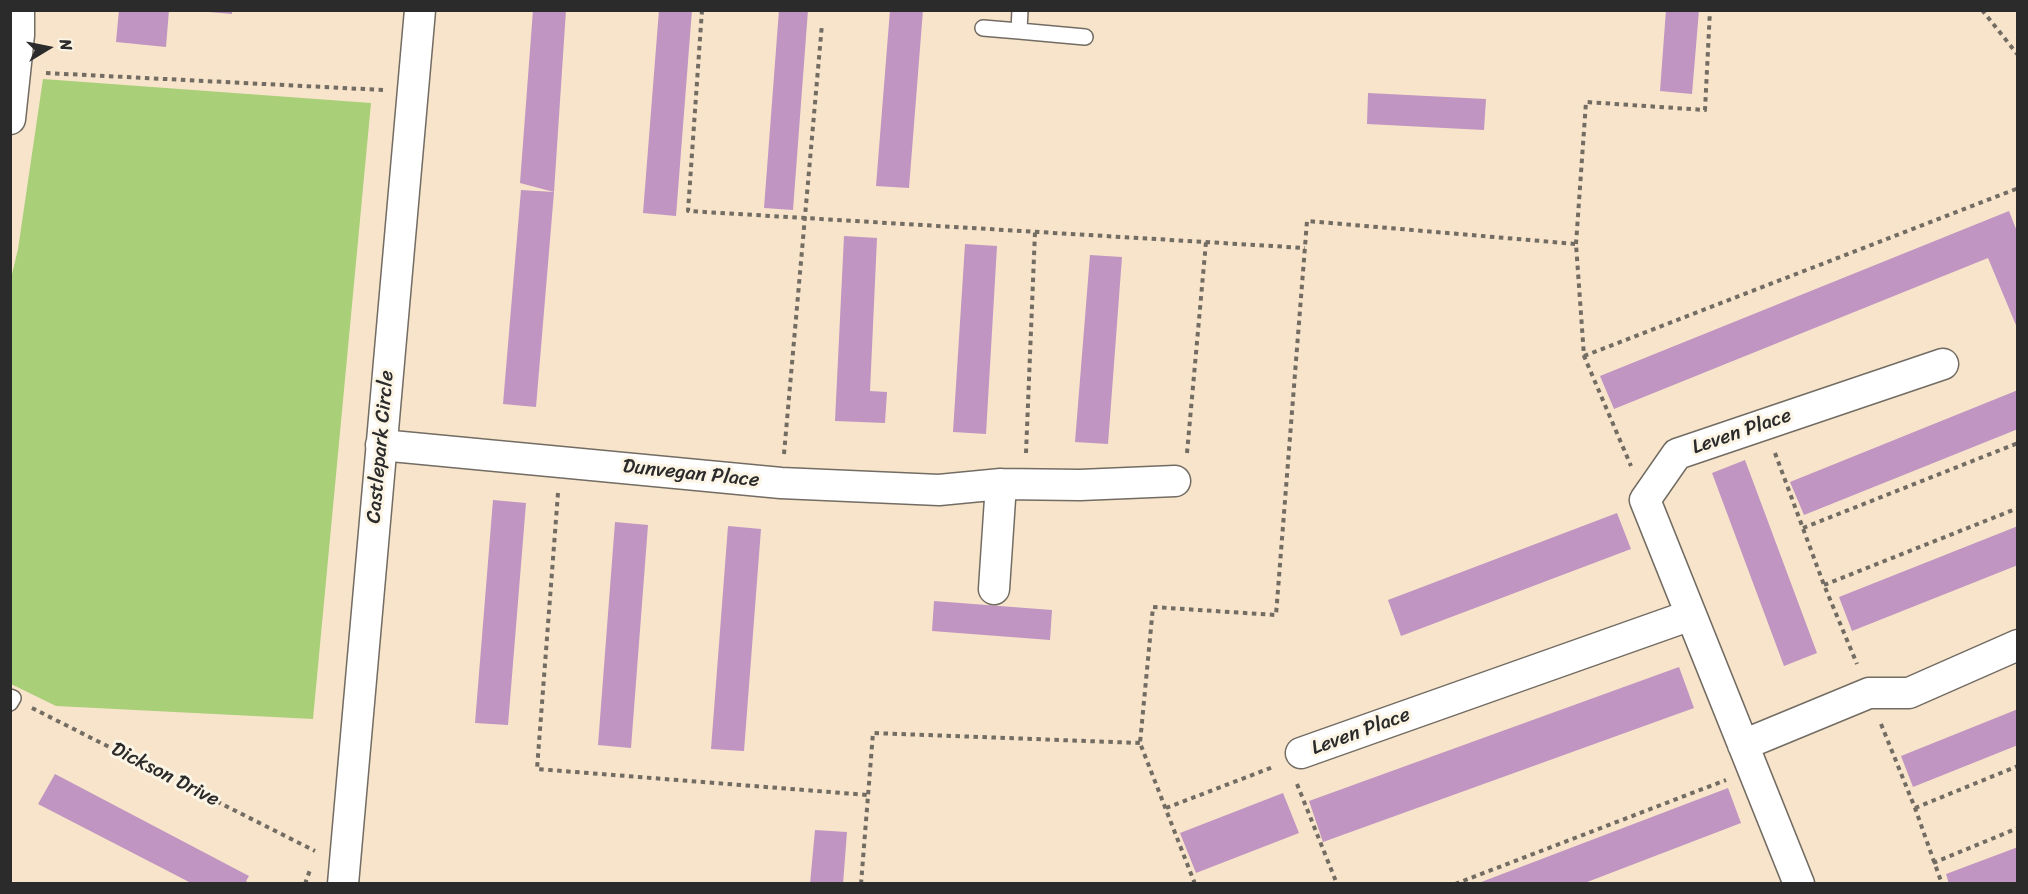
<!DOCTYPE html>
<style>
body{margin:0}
#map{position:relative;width:2028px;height:894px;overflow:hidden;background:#f7e4cb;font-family:Sriracha,sans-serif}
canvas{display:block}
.frame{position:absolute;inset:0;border:12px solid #2b2b2b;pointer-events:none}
.north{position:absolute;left:18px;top:18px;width:60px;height:60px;-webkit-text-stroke:4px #fcf5e5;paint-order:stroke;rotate:80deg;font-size:16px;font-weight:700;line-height:24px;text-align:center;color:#2b2b2b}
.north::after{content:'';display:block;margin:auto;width:21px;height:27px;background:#2b2b2b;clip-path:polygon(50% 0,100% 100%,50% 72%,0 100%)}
</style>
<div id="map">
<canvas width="2028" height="894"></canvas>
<div class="frame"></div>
<div class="north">N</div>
</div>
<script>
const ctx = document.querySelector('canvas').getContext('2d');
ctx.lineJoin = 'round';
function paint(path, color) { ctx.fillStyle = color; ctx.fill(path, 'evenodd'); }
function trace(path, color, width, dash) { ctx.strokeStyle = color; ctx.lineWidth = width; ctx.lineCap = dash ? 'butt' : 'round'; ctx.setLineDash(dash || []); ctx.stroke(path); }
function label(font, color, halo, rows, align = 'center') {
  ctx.font = font + ' Sriracha,sans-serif'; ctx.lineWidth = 6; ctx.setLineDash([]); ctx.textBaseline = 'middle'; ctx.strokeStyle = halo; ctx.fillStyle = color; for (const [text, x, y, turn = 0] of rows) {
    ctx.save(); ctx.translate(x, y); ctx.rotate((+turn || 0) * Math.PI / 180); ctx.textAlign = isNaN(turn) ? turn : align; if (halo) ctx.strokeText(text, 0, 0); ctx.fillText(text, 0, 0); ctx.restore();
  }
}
paint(new Path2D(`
 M43 79 371 103 313 719 56 706 11 684 10 283 18 249Z`), '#a9cf79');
paint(new Path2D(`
 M119 10H169L166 47 116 42Z
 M209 10H232V14L209 12Z
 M533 10H566L554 192 536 407 503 404 521 190 554 192 520 183Z
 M659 10H692L676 216 643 213Z
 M779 10H808L793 210 764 208Z
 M890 10H923L909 188 876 186Z
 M1666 10H1699L1692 94 1660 91Z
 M1368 93 1486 99 1484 130 1367 124Z
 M2009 211 2018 234V330L1988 258 1614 409 1600 376Z
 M844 236 877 238 870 391 887 392 885 423 835 421Z
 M965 244 997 246 986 434 953 432Z
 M1090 255 1122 257 1108 444 1075 442Z
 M2018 390V429L1804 515 1790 482Z
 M1745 460 1817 653 1784 666 1712 473Z
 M493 500 526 503 508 725 475 723Z
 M1617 513 1631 549 1401 636 1388 600Z
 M615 522 648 525 631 748 598 745Z
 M728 526 761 529 744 751 711 749Z
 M2018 526V565L1852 631 1839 597Z
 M934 601 1052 610 1050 640 932 631Z
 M1679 667 1694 708 1323 842 1309 801Z
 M2018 709V745L1913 787 1901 756Z
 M55 774 249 876 246 881 250 884H193L38 804Z
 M1728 788 1741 823 1582 884H1476Z
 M1283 793 1299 833 1196 873 1180 833Z
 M815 830 847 832 843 884H810Z
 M2018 847V884H1949L1946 874Z`), '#c095c1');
const service = new Path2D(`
 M1020 10 1019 31 1085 37
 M983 28 1019 31
 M10 697 13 698 10 703`);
const minor = new Path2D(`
 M10 119 19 35V10
 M381 445 781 483 939 490 1001 484 1080 485 1175 481
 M994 589 1001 484
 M1743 745 1869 693H1909L2018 645
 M1301 753 1691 615
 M343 884 420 10
 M1799 884 1645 500 1677 454 1943 364`);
trace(service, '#726c63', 18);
trace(minor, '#726c63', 33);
trace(new Path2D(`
 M702 10 688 211 1305 248
 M1982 10 2018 55
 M46 73 383 90
 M1576 244 1586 102 1705 110 1710 10
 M1584 356 2016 189 2018 193
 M1026 453 1035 232
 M1187 453 1206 242
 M1775 453 1824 585 1857 664
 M784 454 822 24
 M558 493 537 769 868 795
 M1803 528 2018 443
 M1824 585 2018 508
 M32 708 315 851
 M1881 724 1915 808 1942 884
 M1297 784 1337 884
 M1166 808 1273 767
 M1915 808 2018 766
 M1933 863 2018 828
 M305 884 311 867
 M861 884 873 733 1140 743
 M1195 884 1140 743 1153 607 1276 615 1307 221 1576 244 1584 356 1631 466
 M1455 884 1726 780`), '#726c63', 4, [4.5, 4.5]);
trace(service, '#fff', 15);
trace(minor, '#fff', 30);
label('20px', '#2b2b2b', '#fcf5e5', [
 ["Leven Place",1742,432,-19],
 ["Castlepark Circle",381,447,-85],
 ["Dunvegan Place",691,474,6],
 ["Leven Place",1361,732,-20],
 ["Dickson Drive",165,775,27]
]);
</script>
